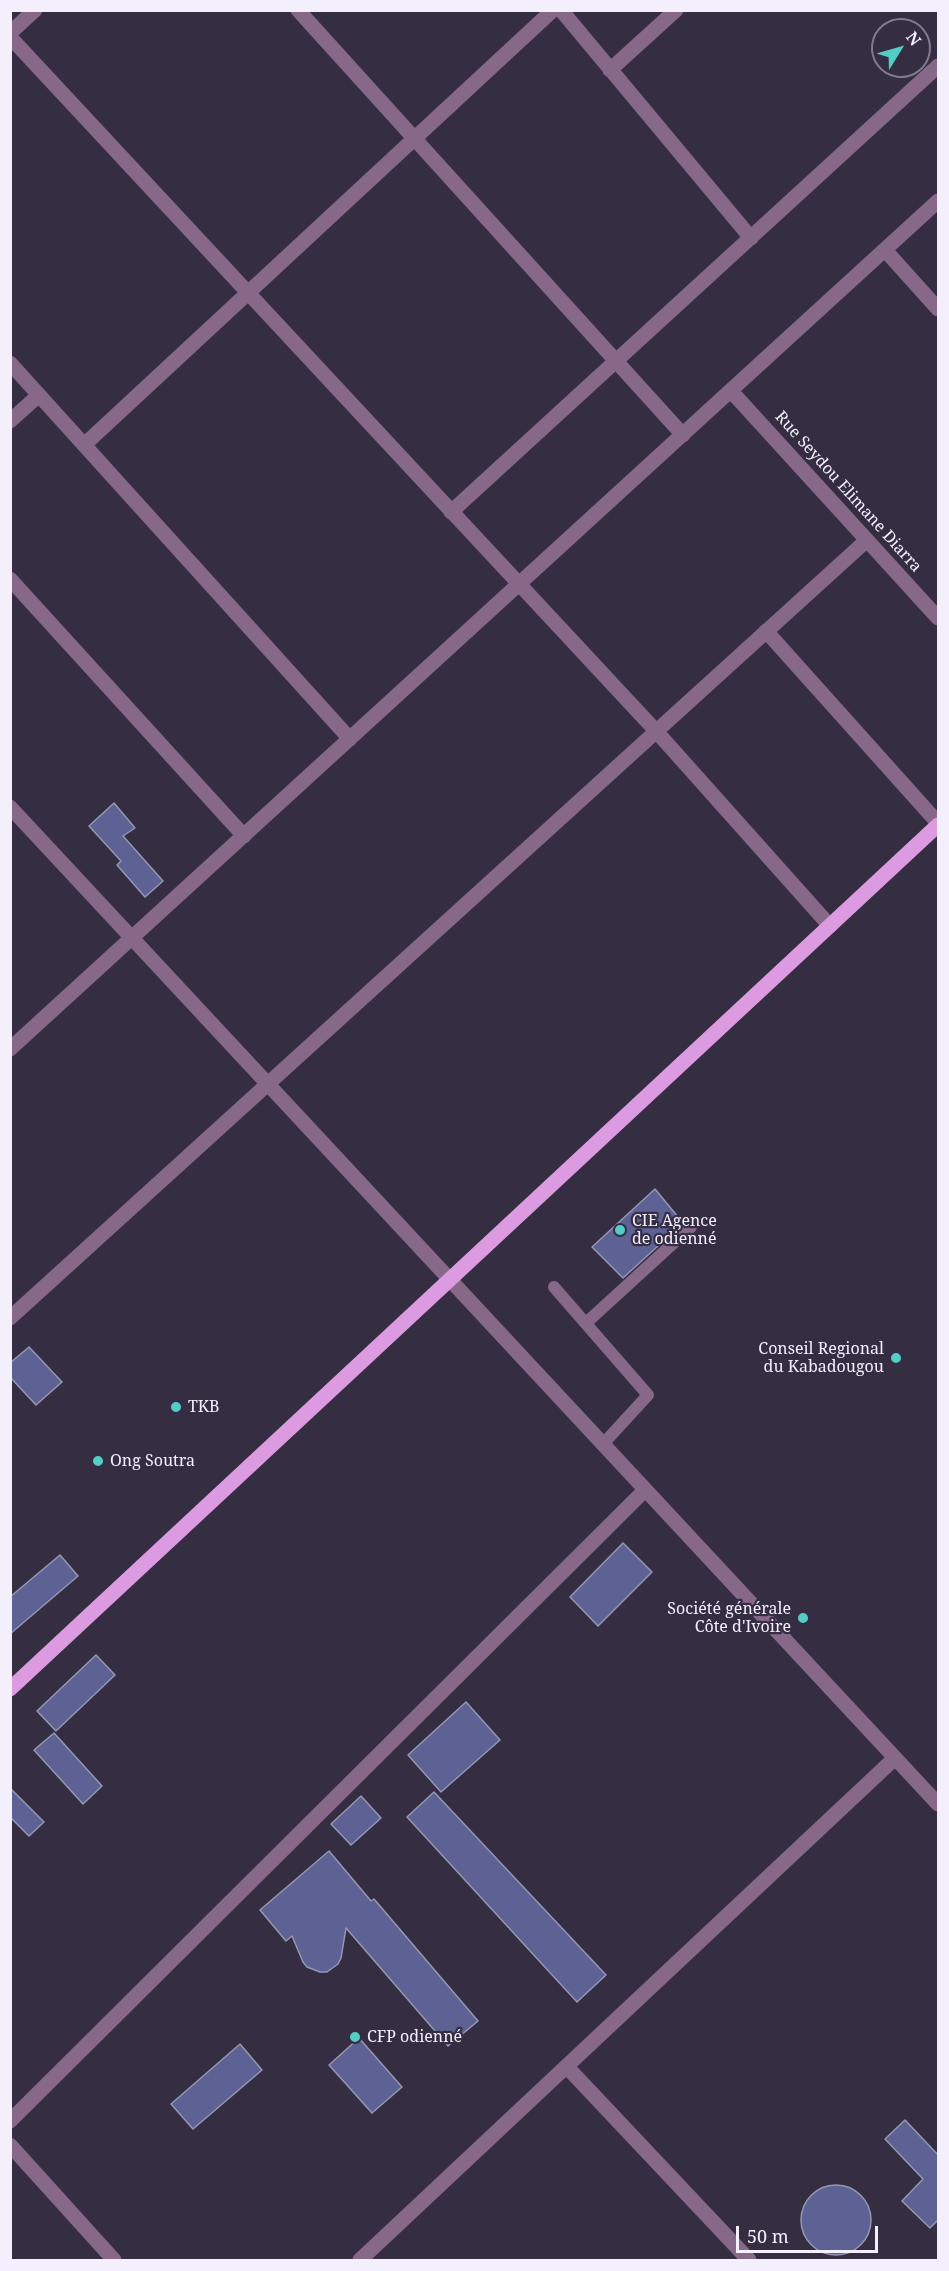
<!DOCTYPE html>
<meta charset="utf-8">
<style>
body{margin:0}
#map{position:relative;width:949px;height:2271px;overflow:hidden;background:#352d42;font-family:"Noto Serif",serif}
canvas{display:block}
.frame{position:absolute;inset:0;border:12px solid #f4effd;pointer-events:none}
.north{position:absolute;left:871px;top:18px;width:60px;height:60px;box-sizing:border-box;background:#352d42;border:2px solid #817b8d;border-radius:50%;rotate:53deg;font-size:16px;font-weight:700;line-height:24px;text-align:center;color:#f4effd}
.north::after{content:'';display:block;margin:auto;width:21px;height:27px;background:#54cdc7;clip-path:polygon(50% 0,100% 100%,50% 72%,0 100%)}
.scale{position:absolute;left:736px;top:2226px;width:142px;height:27px;box-sizing:border-box;border:3px solid #f4effd;border-top:0;padding-left:8px;font-size:18px;line-height:21px;white-space:nowrap;color:#f4effd;-webkit-text-stroke:4px #352d42;paint-order:stroke}
</style>
<div id="map">
<canvas width="949" height="2271"></canvas>
<div class="frame"></div>
<div class="north">N</div>
<div class="scale">50 m</div>
</div>
<script>
const ctx = document.querySelector('canvas').getContext('2d');
ctx.lineJoin = 'round';
function paint(path, color) { ctx.fillStyle = color; ctx.fill(path, 'evenodd'); }
function trace(path, color, width, dash) { ctx.strokeStyle = color; ctx.lineWidth = width; ctx.lineCap = dash ? 'butt' : 'round'; ctx.setLineDash(dash || []); ctx.stroke(path); }
function label(font, color, halo, rows, align = 'center') {
  ctx.font = font + ' "Noto Serif",serif'; ctx.lineWidth = 4.5; ctx.setLineDash([]); ctx.textBaseline = 'middle'; ctx.strokeStyle = halo; ctx.fillStyle = color; for (const [text, x, y, turn = 0] of rows) {
    ctx.save(); ctx.translate(x, y); ctx.rotate((+turn || 0) * Math.PI / 180); ctx.textAlign = isNaN(turn) ? turn : align; if (halo) ctx.strokeText(text, 0, 0); ctx.fillText(text, 0, 0); ctx.restore();
  }
}
const building = new Path2D(`
 M114 803 135 828 123 836 163 881 145 897 117 865 121 861 89 826Z
 M655 1189 683 1223 623 1278 592 1247Z
 M29 1347 62 1382 36 1405 10 1377V1363Z
 M623 1543 652 1572 598 1626 570 1597Z
 M60 1555 78 1576 10 1634V1597Z
 M96 1655 115 1675 56 1731 37 1711Z
 M466 1702 500 1740 441 1792 408 1755Z
 M54 1733 102 1786 83 1804 34 1750Z
 M10 1788 44 1822 29 1836 10 1817Z
 M434 1792 606 1975 577 2002 407 1817Z
 M361 1796 381 1818 351 1845 331 1824Z
 M329 1851 371 1901 374 1899 478 2021 448 2046 346 1928 341 1958 338 1964 327 1972H320L307 1967 303 1962 292 1936 286 1941 260 1910Z
 M359 2038 402 2087 372 2113 329 2065Z
 M240 2044 262 2070 193 2129 171 2104Z
 M905 2120 939 2156V2219L930 2228 902 2201 923 2179 885 2139Z
 M801 2220a35 35 0 1 1 70 0a35 35 0 1 1-70 0Z`);
paint(building, '#5d6193');
trace(building, '#9598b3', 1.5);
trace(new Path2D(`
 M554 1287 648 1395 603 1444
 M586 1323 691 1227`), '#876889', 12);
trace(new Path2D(`
 M298 10 683 435
 M561 10 751 238
 M10 33 35 10
 M10 37 656 731 830 926
 M610 70 676 10
 M885 250 938 309
 M10 363 350 739
 M731 391 938 618
 M10 421 39 395
 M84 445 553 10
 M451 512 938 66
 M10 579 244 836
 M766 631 938 823
 M10 807 938 1804
 M10 1049 938 201
 M10 1318 867 540
 M567 2067 749 2260
 M10 2121 645 1490
 M10 2145 114 2260
 M360 2260 895 1758`), '#876889', 15);
trace(new Path2D(`
 M10 1689 938 825`), '#dc9be0', 15);
for (const [x, y, r, color] of [
 [620,1230,6,"#54cdc7"],
 [896,1358,6,"#54cdc7"],
 [176,1407,6,"#54cdc7"],
 [98,1461,6,"#54cdc7"],
 [803,1618,6,"#54cdc7"],
 [355,2037,6,"#54cdc7"]
]) { const dot = new Path2D(); dot.arc(x, y, r, 0, 2 * Math.PI); ctx.fillStyle = color; ctx.fill(dot); trace(dot, '#352d42', 2); }
label('16px', '#f4effd', '#352d42', [
 ["Rue Seydou Elimane Diarra",848,492,48]
]);
label('16px', '#f4effd', '#352d42', [
 ["CIE Agence",632,1221],
 ["de odienné",632,1239],
 ["Conseil Regional",884,1349,"right"],
 ["du Kabadougou",884,1367,"right"],
 ["TKB",188,1407],
 ["Ong Soutra",110,1461],
 ["Société générale",791,1609,"right"],
 ["Côte d'Ivoire",791,1627,"right"],
 ["CFP odienné",367,2037]
], 'left');
</script>
